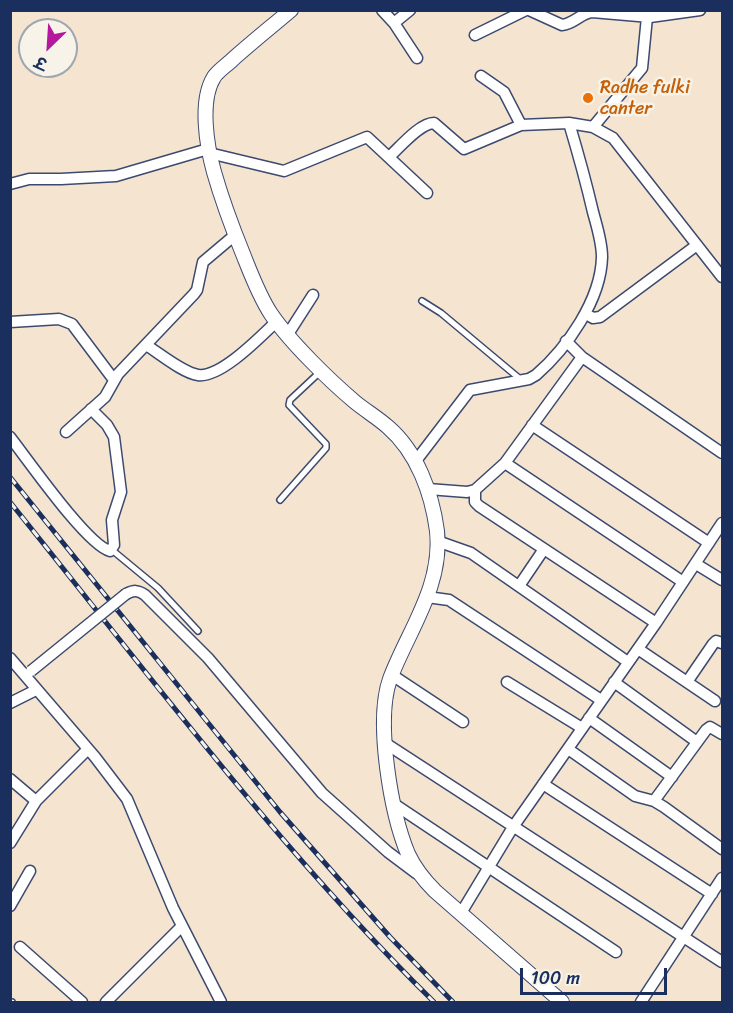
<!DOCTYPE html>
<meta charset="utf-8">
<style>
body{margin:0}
#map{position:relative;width:733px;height:1013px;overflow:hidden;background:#f5e5d0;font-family:Sriracha,"Playpen Sans Deva",sans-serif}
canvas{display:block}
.frame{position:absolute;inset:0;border:12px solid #1b2f5e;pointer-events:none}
.north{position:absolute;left:18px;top:18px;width:60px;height:60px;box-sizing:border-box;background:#f7f3e8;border:2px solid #9fa5b1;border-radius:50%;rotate:205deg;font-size:16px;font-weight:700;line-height:24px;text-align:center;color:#1b2f5e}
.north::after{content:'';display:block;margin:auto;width:21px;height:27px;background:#b5179e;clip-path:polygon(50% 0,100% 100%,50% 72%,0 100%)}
.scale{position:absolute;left:520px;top:968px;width:147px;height:27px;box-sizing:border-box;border:3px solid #1b2f5e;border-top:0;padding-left:8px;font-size:18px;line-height:21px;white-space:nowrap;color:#1b2f5e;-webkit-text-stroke:4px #f7f3e8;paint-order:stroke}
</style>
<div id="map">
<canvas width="733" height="1013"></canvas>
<div class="frame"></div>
<div class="north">उ</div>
<div class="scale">100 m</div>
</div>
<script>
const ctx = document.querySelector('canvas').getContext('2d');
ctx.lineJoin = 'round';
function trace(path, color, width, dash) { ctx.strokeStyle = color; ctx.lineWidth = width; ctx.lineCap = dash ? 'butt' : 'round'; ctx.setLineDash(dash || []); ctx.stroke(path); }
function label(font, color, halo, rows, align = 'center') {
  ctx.font = font + ' Sriracha,sans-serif'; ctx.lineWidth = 5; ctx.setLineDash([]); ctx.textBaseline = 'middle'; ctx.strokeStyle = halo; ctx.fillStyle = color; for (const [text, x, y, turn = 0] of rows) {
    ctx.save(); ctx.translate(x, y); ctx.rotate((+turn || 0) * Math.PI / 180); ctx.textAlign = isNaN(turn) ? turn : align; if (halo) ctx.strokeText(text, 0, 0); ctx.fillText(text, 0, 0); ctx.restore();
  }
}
const lane = new Path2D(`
 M422 301 441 313 520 379
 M280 500 326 448V444L289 405 290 400 321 371
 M112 550 158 588 198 631
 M10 1002H12`);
const street = new Path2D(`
 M382 10 394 23 417 58
 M529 10 562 25C574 24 581 13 592 12L650 17 700 10
 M394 23 410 10
 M475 35 526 10
 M481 76 504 92 521 125
 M593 127 642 68 647 17
 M209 153 284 171 367 137 427 193
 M389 157C400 147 420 123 434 123L464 149 521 125 569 123 593 127 613 138 722 277
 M10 184 29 179H61L116 176 208 149
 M586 314 593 318 600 317 697 245
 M10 322 59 319 72 324 114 380
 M288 334 313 295
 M566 341 582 357 722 453
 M146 345C159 353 183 373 198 375 221 378 261 336 277 321
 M532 425 709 543
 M66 432 105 397 118 374 194 294 197 290 203 262 235 235
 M10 437C28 460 87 545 110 551L114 545 112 520 121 492 114 437 107 425 91 409
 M415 462 470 390 529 379 536 375C567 348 601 300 602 257 602 242 597 227 593 212 586 182 578 153 569 123
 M505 463 683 582
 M428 489 467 492 475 490 505 463 582 357
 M475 490V502L479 506 656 623
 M437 541 471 553 628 662
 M696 564 722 580
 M519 586 544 549
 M126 594C134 590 138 590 145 595L208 658 322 793 388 852 416 873
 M427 597 449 600 601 700
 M638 649 715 701
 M10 658 95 757 127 799 173 908 221 1002
 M392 675 463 722
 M507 682 582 728
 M614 682 697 742
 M687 682 713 644 716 641 722 643
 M10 703 36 690
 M589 718 672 777
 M385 743 722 962
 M568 749 635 796 654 801 664 807 722 849
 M10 779 36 801
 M543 784 712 894
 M654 801 706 730 710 727 722 734
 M394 804 616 952
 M10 843 36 801 88 749
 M10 906 30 871
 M461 913 513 827 656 623 722 523
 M20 947 82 1002
 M106 1002 182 926
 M641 1002 722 878`);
const secondary = new Path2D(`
 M291 10C271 27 251 43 232 60 227 65 218 71 214 77 199 101 207 147 214 172 222 200 232 227 243 254 251 274 259 296 271 314 290 342 329 380 355 402 366 411 378 418 388 427 417 452 432 493 437 531 443 586 408 631 390 679 375 721 391 813 408 854 415 869 424 880 435 891L562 1002`);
trace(lane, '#3c4a6f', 8);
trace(street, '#3c4a6f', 13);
trace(secondary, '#3c4a6f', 16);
trace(lane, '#fff', 5);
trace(street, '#fff', 10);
trace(secondary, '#fff', 14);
const rail = new Path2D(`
 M10 477 280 812 390 937 453 1002
 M10 502C147 672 279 849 434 1002`);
trace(rail, '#1b2f5e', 5);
trace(rail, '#f7f3e8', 3, [9]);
const streetBridge = new Path2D(`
 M31 671 126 594`);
trace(streetBridge, '#3c4a6f', 13, []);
trace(streetBridge, '#fff', 10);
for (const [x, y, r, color] of [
 [588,98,6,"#e8710a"]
]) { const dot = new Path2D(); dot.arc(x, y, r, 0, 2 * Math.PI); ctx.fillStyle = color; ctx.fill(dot); trace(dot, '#f7f3e8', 2); }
label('18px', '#c56008', '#f7f3e8', [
 ["Radhe fulki",600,88],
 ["canter",600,109]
], 'left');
</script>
